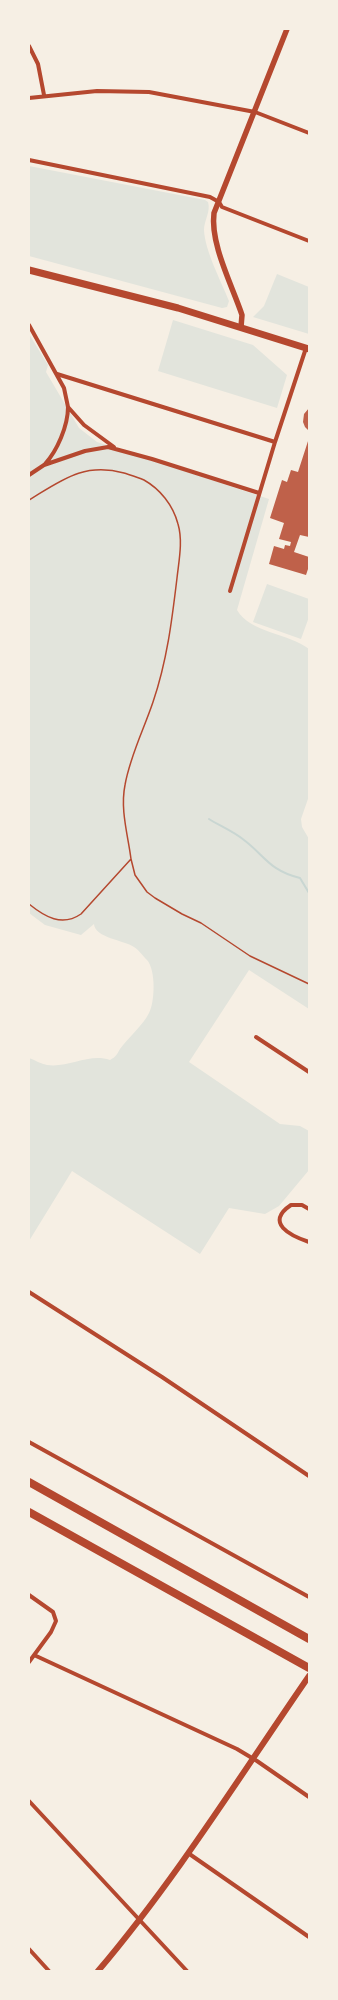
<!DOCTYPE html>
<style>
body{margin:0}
#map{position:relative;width:338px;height:2000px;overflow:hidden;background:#f6efe4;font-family:Cabin,sans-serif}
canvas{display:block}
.frame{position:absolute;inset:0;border:30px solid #f6efe4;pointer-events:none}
</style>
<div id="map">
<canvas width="338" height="2000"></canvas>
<div class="frame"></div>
</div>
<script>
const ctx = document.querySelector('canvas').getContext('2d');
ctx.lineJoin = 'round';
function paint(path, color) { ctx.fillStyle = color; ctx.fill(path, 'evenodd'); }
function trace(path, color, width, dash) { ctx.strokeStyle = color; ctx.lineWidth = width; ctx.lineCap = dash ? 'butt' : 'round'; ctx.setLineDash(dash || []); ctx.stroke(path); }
paint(new Path2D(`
 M29 166 205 200 208 202C211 211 204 221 204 230 205 251 221 281 229 301L227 307 222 308 29 256Z
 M277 274 309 287V334L253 317 264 306Z
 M173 320 253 345 287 375 277 408 158 371Z
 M29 334 48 365 46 372 79 428 97 442 269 499 237 610C250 633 289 633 309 649V796L301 819 302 827 309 839V1009L249 970 189 1062 280 1124 300 1126 309 1131V1170L279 1206 265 1214 229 1208 200 1254 72 1171 29 1241V1058C35 1060 41 1064 47 1065 69 1068 89 1053 110 1060 116 1057 117 1054 120 1049 128 1038 144 1024 149 1013 155 1002 156 970 147 960 143 956 139 950 134 947 124 940 95 938 94 924L81 935 45 925 29 913Z
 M267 584 309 599V617L301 639 253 622Z`), '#e2e4dc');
trace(new Path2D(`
 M209 819C220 826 233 831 244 840 265 856 270 871 300 878L309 893`), '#c9d6d2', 2);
paint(new Path2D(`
 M309 408V431L305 427 303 422 304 414Z
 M309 438V537L300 535 294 552 309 557V566L306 575 269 564 274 546 284 549 285 545 290 546 291 542 279 539 284 523 270 518 282 480 287 482 291 470 298 472Z`), '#bf614a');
trace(new Path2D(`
 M29 500C62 480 84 462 124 473 130 475 137 477 144 480 160 489 173 505 178 524 183 541 179 560 177 578 172 620 167 661 153 702 144 729 130 756 125 785 120 810 128 835 131 859
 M29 904C45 917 62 927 81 914L131 859 135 875 147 892 155 898 182 914 201 923 250 956 309 984`), '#b5482f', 1.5);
trace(new Path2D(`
 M29 46 38 64 44 95
 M29 98 97 91 149 92 255 112 309 133
 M29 160 210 197 219 202 222 207 309 241
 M29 325 64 388 68 407 84 425 114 447
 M57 374 275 442
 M45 464C57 451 68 426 68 407
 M29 475 44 465 85 451 108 447 152 459 259 493
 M230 591 275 442 306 348
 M256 1037 309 1072
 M309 1209 302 1205H291C264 1223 291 1236 309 1242
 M29 1292 162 1377 309 1476
 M29 1442 309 1597
 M29 1595 53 1612 56 1621 51 1632 29 1662
 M34 1655 237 1749 257 1761 309 1797
 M29 1801 187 1971
 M188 1853 309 1937
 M29 1949 49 1971`), '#b5482f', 4);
trace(new Path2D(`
 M241 327 242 315C232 285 210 244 214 213L287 29`), '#b5482f', 5.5);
trace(new Path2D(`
 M98 1971C176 1879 240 1776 309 1676`), '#b5482f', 6);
trace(new Path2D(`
 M29 270 178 308 309 349`), '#b5482f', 7);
trace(new Path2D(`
 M29 1482 309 1639
 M29 1512 309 1668`), '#b5482f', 8);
</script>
